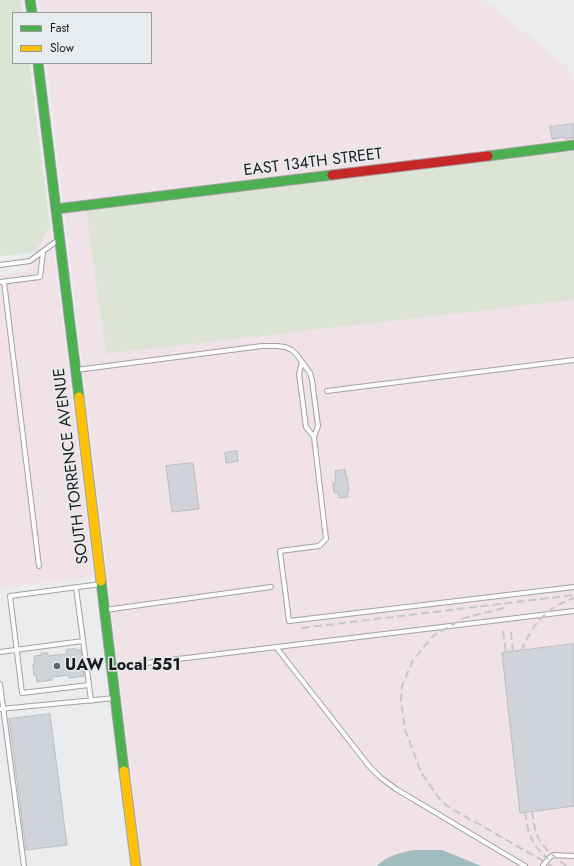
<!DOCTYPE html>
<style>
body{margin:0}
#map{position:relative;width:574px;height:866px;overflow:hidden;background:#eaecee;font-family:Jost,sans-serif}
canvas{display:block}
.legend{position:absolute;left:12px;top:12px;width:140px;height:52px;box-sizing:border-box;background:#e9ecef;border:1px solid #97999b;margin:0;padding:5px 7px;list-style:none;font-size:12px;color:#1c1d1e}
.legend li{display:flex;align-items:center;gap:8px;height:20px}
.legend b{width:20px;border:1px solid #97999b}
</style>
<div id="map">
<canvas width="574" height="866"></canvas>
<ul class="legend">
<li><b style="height:5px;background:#4caf50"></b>Fast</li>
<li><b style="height:5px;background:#ffc107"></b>Slow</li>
</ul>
</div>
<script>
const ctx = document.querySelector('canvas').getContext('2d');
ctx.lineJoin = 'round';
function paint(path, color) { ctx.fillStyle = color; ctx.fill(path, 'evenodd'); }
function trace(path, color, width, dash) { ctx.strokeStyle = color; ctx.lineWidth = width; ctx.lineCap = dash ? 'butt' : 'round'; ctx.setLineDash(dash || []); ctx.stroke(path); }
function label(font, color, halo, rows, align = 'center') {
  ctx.font = font + ' Jost,sans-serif'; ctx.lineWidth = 3; ctx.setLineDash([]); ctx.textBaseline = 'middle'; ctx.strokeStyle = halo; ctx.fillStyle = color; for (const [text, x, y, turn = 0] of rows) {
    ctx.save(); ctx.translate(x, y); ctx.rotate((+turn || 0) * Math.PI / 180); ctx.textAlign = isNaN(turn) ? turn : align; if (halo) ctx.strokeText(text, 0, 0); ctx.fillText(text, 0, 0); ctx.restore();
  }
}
paint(new Path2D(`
 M39 0H483L570 69 569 77 574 80V151L86 211 106 354 574 300V866H481L442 850 393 856 387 858 381 862 377 866H142L47 63H151V13H41Z
 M50 226 94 577 0 588V275L24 272Z`), '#f0e2e7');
paint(new Path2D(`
 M0 0H21L22 13H13V63H29L50 226 35 252 0 256Z
 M574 151V300L106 354 86 211Z`), '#dde3d5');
paint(new Path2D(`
 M415 850H442L481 866H377C386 856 402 852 415 850Z`), '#a0bcbf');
const building = new Path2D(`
 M574 124V138L565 139V137L552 139 550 127Z
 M237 451 238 461 226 463 225 453Z
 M193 463 199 509 172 512 166 466Z
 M345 470 346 477H347L349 491H347L348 497 339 498 338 492 334 493 333 483H336L335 471Z
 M574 644V806L520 813 502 653Z
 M75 649V650H81L84 676 69 678V675L52 677V680L37 682 36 675H34L33 664H35L34 656 41 655V653H48V656L67 654 66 650Z
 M50 714 67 845 26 850 9 719Z`);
paint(building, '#d0d3d9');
trace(building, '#bbbcbe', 1);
const lane = new Path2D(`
 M0 265 30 261 58 240
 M0 282 40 277 43 253
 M4 282 39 566
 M302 362 299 374 306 427 314 437
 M76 370 262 346H277L285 347 292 350 297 355 310 373 312 380 318 426 314 437 326 539 319 546 280 551 289 621 574 587
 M327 391 574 360
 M76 588 89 685
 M105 610 271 587
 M276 647 369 766 381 778 396 789 525 866
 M0 652 83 641
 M112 667 574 611
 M0 684 24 866
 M91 701 89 685 22 693 10 596 101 584
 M0 709 115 698
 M543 866 548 859 553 855 574 856`);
const fast = new Path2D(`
 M30 0 32 13
 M38 63 79 397
 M488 156 574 145
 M56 209 332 175
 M101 581 124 771`);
const slow = new Path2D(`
 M79 397 101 581
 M124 771 136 866`);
const jam = new Path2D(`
 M332 175 488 156`);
trace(lane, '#a1a2a3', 6);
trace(fast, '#a1a2a3', 11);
trace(slow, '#a1a2a3', 11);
trace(jam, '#a1a2a3', 11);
trace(lane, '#fcfcfc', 4);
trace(fast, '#4caf50', 9);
trace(slow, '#ffc107', 9);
trace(jam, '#c62828', 9);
trace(new Path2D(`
 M504 608 464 618 433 636 413 660 402 686 401 701 405 730 421 772 438 797 447 806 552 866
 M302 628 574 595
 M503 631 506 653
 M511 632 513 652
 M521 651C534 623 544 609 574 598
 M532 811C533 819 534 826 536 833 541 847 555 857 566 866
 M525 812C528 834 531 844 548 859`), '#c7c7c9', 2, [8, 4]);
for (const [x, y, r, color] of [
 [57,666,4,"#646567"]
]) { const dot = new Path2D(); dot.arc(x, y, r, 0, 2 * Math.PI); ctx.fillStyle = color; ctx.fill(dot); trace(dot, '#e9ecef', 1.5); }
label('16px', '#1c1d1e', '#e9ecef', [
 ["EAST 134TH STREET",313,163,-7],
 ["SOUTH TORRENCE AVENUE",72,466,-97]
]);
label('bold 16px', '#1c1d1e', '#e9ecef', [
 ["UAW Local 551",65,666]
], 'left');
</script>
